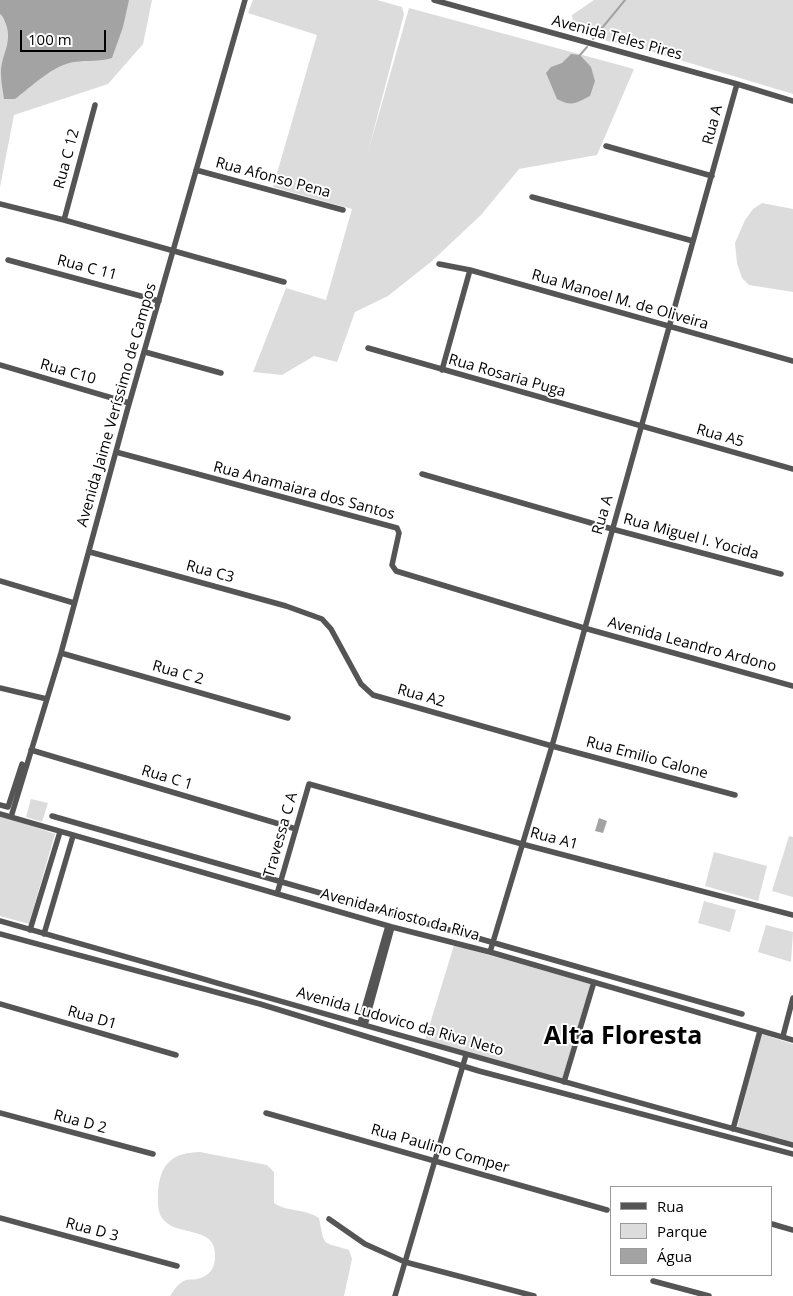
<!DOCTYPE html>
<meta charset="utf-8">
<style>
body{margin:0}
#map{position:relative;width:793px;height:1296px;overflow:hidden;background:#fff;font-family:"Open Sans",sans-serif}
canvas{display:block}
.legend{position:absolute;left:610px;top:1186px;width:162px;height:90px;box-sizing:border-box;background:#fff;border:1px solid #999;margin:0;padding:6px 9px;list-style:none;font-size:15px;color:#000}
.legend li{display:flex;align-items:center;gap:10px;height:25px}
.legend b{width:25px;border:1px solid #999}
.scale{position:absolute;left:20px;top:30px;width:86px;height:22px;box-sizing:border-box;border:2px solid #000;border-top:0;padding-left:6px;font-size:15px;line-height:18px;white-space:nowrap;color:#000;-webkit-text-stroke:4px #fff;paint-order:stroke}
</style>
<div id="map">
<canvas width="793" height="1296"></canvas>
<ul class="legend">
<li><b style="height:6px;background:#555"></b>Rua</li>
<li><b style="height:14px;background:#dcdcdc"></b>Parque</li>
<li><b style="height:14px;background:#a3a3a3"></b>Água</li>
</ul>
<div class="scale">100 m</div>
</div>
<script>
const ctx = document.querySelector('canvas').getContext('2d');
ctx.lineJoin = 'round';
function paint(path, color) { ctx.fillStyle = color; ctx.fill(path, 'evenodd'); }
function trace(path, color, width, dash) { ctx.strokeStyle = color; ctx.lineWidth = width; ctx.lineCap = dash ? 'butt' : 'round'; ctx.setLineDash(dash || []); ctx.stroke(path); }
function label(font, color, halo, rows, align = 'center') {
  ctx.font = font + ' "Open Sans",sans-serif'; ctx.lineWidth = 4; ctx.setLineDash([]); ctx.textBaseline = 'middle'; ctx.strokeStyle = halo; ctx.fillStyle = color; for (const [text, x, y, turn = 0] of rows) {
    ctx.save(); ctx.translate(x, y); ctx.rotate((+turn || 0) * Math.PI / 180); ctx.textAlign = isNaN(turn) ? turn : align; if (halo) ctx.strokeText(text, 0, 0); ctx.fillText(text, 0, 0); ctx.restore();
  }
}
paint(new Path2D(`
 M0 0H152L143 44 108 84 14 115 0 187Z
 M253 0H377L402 7 404 14 368 152 409 8 634 69 597 155 519 169 481 215 432 261 388 296 355 312 337 362 314 356 282 375 253 372 286 288 326 300 352 209 273 187 317 35 248 13Z
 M594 0H793V94L640 48 633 43H613L574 29 572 15Z
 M762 203 793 209V292L749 285 742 278 737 263 735 243 745 220 753 209Z
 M31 799 48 803 42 822 26 817Z
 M0 816 12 819 55 834 29 924 0 916Z
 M789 836 793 837V897L772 891Z
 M714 852 767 866 758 901 705 886Z
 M704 901 736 910 730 932 698 923Z
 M766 925 793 932 791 962 758 952Z
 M454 945 591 984 562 1079 425 1040Z
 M761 1034 793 1044V1142L737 1128Z
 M200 1152 267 1165 274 1172V1203C286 1212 304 1208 319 1218 325 1248 321 1241 349 1250L352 1259 344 1296H170C174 1290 178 1283 186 1280 190 1279 194 1280 197 1279 209 1276 215 1269 215 1257 217 1224 176 1238 162 1218 157 1211 158 1199 158 1191 159 1181 161 1170 168 1163 177 1153 188 1153 200 1152Z`), '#dcdcdc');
paint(new Path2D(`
 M0 0H129L123 27 112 58C99 62 88 60 74 62 53 65 31 87 15 99H4C3 91 1 83 1 75 0 56 13 44 6 24 4 20 4 17 0 14Z
 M571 54 580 55 591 67 595 81 590 96C576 103 572 107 557 99L546 73 551 67 562 63Z
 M599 818 607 821 603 833 595 831Z`), '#a3a3a3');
trace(new Path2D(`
 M593 39 625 0
 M580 55 587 47`), '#a3a3a3', 2);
trace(new Path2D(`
 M434 0 737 84 793 101
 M606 146 712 176
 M196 170 343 210
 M532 197 693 241
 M0 204 64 220 284 282
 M64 220 95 105
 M8 260 159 301
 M439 264 470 270 793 361
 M368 348 793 469
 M145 352 221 373
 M0 365 129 403
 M442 370 470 270
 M116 452 397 528 399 533 392 565 396 571 584 628 793 686
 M422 474 612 529 781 574
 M90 552 286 606 322 619 331 629 361 684 373 695 552 746 735 795
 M0 581 74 603
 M61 653 288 718
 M0 688 47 699
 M31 750 296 829
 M0 805 8 807 22 764
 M0 814 392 927 490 952 793 1040
 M52 816 742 1014
 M11 817 61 653 127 411 245 0
 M277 894 309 784 522 844 793 915
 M0 921C264 996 528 1073 793 1145
 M30 930 60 832
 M0 934 260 1004 479 1071 793 1154
 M44 934 73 836
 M490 952 552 746 737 84
 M0 1004 176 1055
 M360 1023 388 926
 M365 1025 392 927
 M783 1036 793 998
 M564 1082 594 982
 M0 1113 153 1154
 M266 1113 607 1210
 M733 1129 760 1031
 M0 1218 177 1266
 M329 1219 365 1244 405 1262 534 1296
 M772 1224 793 1230
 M653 1281 709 1296
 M395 1296 466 1055`), '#555', 5.5);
label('15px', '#000', '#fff', [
 ["Avenida Teles Pires",617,38,15],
 ["Rua A",713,125,-75],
 ["Rua C 12",67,159,-75],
 ["Rua Afonso Pena",273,178,15],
 ["Rua C 11",87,268,15],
 ["Rua Manoel M. de Oliveira",620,300,16],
 ["Rua C10",68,372,16],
 ["Rua Rosaria Puga",507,376,16],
 ["Avenida Jaime Veríssimo de Campos",117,405,-74],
 ["Rua A5",720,436,16],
 ["Rua Anamaiara dos Santos",304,491,15],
 ["Rua A",603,515,-74],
 ["Rua Miguel I. Yocida",691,537,15],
 ["Rua C3",210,572,15],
 ["Avenida Leandro Ardono",692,645,15],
 ["Rua C 2",178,673,16],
 ["Rua A2",421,696,16],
 ["Rua Emilio Calone",647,758,15],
 ["Rua C 1",167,778,17],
 ["Travessa C A",281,835,-74],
 ["Rua A1",554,839,15],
 ["Avenida Ariosto da Riva",400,915,15],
 ["Rua D1",92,1018,16],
 ["Avenida Ludovico da Riva Neto",400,1022,16],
 ["Rua D 2",80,1122,15],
 ["Rua Paulino Comper",440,1149,16],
 ["Rua D 3",92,1230,15]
]);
label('bold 25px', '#000', '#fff', [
 ["Alta Floresta",623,1037]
]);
</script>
